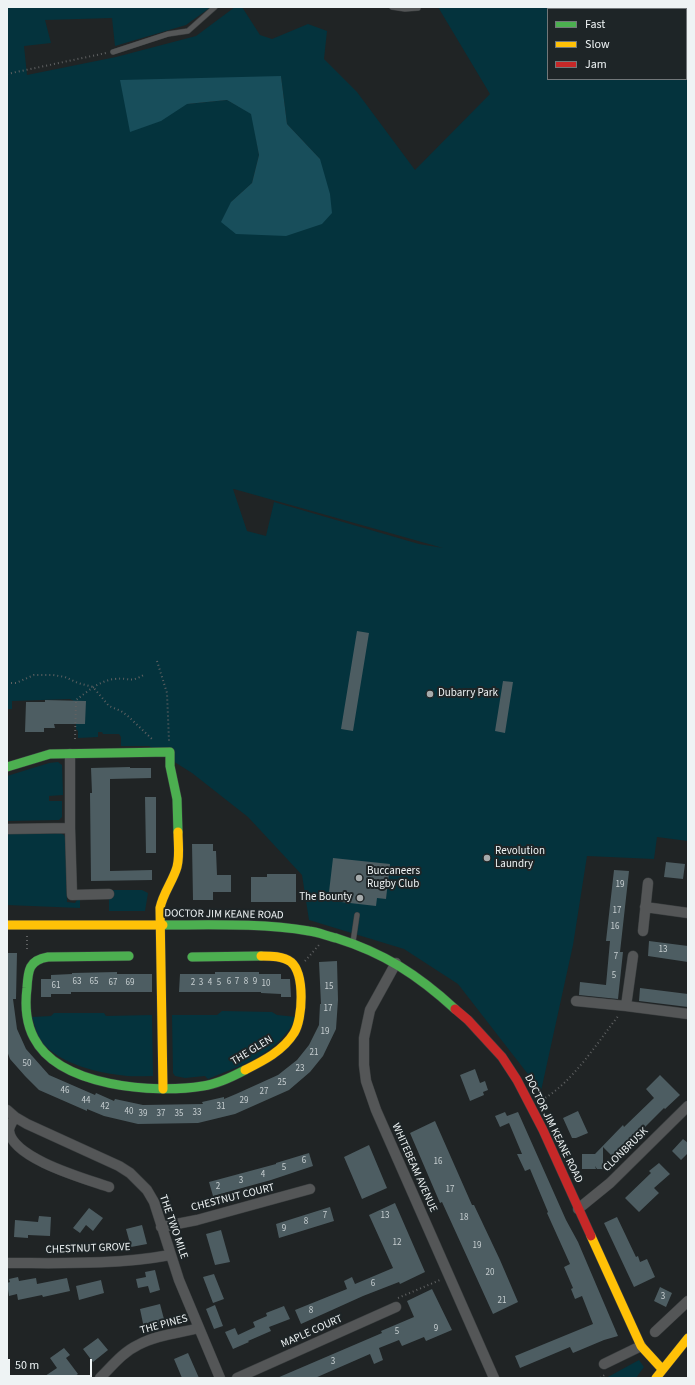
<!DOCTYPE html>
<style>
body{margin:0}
#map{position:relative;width:695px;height:1385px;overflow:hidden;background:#202425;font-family:"Source Sans 3",sans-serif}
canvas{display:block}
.frame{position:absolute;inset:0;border:8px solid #eef3f4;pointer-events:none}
.legend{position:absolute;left:547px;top:8px;width:140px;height:72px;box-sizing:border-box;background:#1e2527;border:1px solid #717779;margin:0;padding:5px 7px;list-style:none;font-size:12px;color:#eef3f4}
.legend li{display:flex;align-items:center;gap:8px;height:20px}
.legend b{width:20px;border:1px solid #717779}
.scale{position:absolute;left:8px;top:1359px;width:84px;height:18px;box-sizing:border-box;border:2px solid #eef3f4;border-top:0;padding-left:5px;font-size:12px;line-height:14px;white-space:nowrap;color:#eef3f4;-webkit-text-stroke:3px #1e2527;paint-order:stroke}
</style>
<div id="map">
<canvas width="695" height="1385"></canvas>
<div class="frame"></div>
<ul class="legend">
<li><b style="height:5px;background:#4caf50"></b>Fast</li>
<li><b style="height:5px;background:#ffc107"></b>Slow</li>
<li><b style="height:5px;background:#c62828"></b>Jam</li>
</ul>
<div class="scale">50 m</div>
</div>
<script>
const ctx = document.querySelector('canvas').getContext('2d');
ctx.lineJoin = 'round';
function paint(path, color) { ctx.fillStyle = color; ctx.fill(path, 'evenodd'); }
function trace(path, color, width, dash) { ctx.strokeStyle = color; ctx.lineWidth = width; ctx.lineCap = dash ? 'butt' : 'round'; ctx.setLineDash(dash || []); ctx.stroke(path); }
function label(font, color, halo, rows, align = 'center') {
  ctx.font = font + ' "Source Sans 3",sans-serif'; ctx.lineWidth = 4; ctx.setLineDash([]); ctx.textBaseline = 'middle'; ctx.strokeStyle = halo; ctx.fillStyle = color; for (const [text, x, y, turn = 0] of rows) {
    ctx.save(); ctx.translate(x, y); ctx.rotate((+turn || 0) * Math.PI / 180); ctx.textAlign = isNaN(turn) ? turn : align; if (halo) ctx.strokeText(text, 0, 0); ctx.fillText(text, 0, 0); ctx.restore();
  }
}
paint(new Path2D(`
 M7 7H211L186 25 115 46 112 18 45 20 51 43 24 46 27 75 116 57 196 36 235 7H242L260 35 272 39 308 24 327 31 324 59 357 92 415 170 490 94 438 7H688V841L657 837 654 859 587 856 573 945 541 1091 458 984 404 949 309 920 302 875 248 817 192 773 149 746H121V737L119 734H103L102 732H98V737L78 738V731L76 729V702L70 699 12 701V709H7ZM548 9H686V79H548ZM281 76 287 124 320 159 231 202 252 183 259 155 252 114 227 100 187 104ZM233 489H234L443 548 419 544 274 502 266 536 247 531Z
 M58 762 62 765 63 795 49 796V801H62V817L59 820 7 821V776L49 763Z
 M60 833 64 835 66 840 67 902 75 903 77 900 80 899V908L7 905V834Z
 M109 890H142L148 893 145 911H109Z
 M222 1011 272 1012 277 1015 297 1017C276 1055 247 1063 208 1079L205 1076 185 1078 175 1076 173 1073 172 1015H217Z
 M54 1013H104L106 1016 152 1015 153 1076C142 1076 130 1077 119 1075 93 1072 53 1061 39 1038 36 1032 34 1023 32 1017L51 1016Z
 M639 1360 644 1367 636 1378H606Z`), '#04333d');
paint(new Path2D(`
 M281 76 287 124 320 159 330 194 332 213 322 224 286 236 236 234 221 222 231 202 252 183 259 155 251 114 227 100 187 104 161 121 130 132 120 80Z`), '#184e5b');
paint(new Path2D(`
 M357 631 369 633 353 731 341 729Z
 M503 681 513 682 505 733 495 731Z
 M45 700 86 701 85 724H54L55 728H44V732H25L26 702H45Z
 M130 767V768H151V778L110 779V871L152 870V880L91 881 90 793H92L91 768Z
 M145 797H156V853H146Z
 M192 844H213V851H216L217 875H231V892H213V900H193Z
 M333 858 390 864 386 899 377 898 376 906 341 902 342 893 329 892Z
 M666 862 685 864 683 879 664 877Z
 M614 870 629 871 620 952H623L618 999 579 995 580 982 606 985 610 941H606Z
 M267 874H296V902H251V877H267Z
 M649 941 688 946V962L648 956Z
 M7 953H17L16 999H13L17 1029 26 1049 49 1075 95 1095 96 1093 114 1101 115 1099 143 1105 203 1104 202 1102 224 1097V1099L236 1094 278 1075 297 1060 309 1045 319 1025 320 1004H321L319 962 337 961 338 1000 336 1029 323 1056 310 1072 289 1090 235 1114 198 1123 138 1124 104 1116 87 1109V1111L39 1090 25 1076 10 1059 7 1051Z
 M117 972V974H152V992H71V994H51V997H41V979H51V975L72 974V973Z
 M215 972H259V974H281V979H290L291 997H281V994L261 993V992H179L180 974H215Z
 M640 988 688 994V1007L639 1001Z
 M475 1069 480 1083 485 1081 488 1090 483 1092 484 1095 470 1101 460 1075Z
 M660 1075 680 1095 665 1109 664 1108 614 1158 603 1147V1169H597L595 1166 596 1169H582V1154H595L623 1125 624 1127 654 1098 646 1089Z
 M578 1111 588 1133 576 1138H572L563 1118Z
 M505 1112 507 1116 518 1112 566 1220 578 1242 618 1336 604 1340 573 1353 570 1347 520 1368 515 1356 593 1324 582 1296 575 1299 571 1289 573 1288 564 1267 570 1264 547 1213 548 1212 530 1169 525 1171 517 1154H522L509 1123 500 1127 495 1116Z
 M435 1121 472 1205H474L500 1260 518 1302 493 1314 468 1259 442 1202 440 1203 410 1133Z
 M683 1139 688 1143V1153L681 1160 672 1151Z
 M369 1145 387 1188 362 1199 344 1157Z
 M309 1153 313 1166 271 1180 213 1196 209 1182 276 1164V1163Z
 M659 1163 670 1174 654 1188 659 1193 639 1212 625 1198 651 1173 649 1171Z
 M395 1203 425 1272 400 1284 399 1282 363 1296 301 1324 295 1310 347 1289 344 1281 352 1277 355 1284 393 1268 369 1215Z
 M330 1207 334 1221 279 1238 276 1224Z
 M89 1208 103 1218 93 1231 86 1225 80 1233 73 1228Z
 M39 1216 51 1217 50 1236 28 1235V1238L14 1237 15 1220 38 1222Z
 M617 1217 636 1257 638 1256 640 1262 647 1259 655 1277 634 1287 604 1223Z
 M142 1225 147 1244 131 1247 126 1229Z
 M221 1230 230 1262 215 1265 206 1234Z
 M155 1270 160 1290 150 1293 148 1286 138 1288 136 1279 146 1277 145 1272Z
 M214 1274 224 1299 213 1303 203 1277Z
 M18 1277 19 1281 36 1278 37 1284 67 1278 70 1291 43 1297 42 1295 18 1300 17 1294 9 1296 7 1283 10 1282 9 1279Z
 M101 1280 104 1293 79 1300 76 1286Z
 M660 1287 672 1293 666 1307 654 1301Z
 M432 1289 452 1330 426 1341 424 1337 402 1346 399 1340 379 1348 383 1360 374 1364 370 1354 315 1378H277L382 1333 381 1331 414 1317 407 1301Z
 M160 1304 165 1323 144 1328 140 1309Z
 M215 1305 223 1326 214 1329 206 1309Z
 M284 1306 290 1319 269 1327 271 1331 248 1341 249 1342 233 1349 225 1332 235 1328 238 1335 255 1327 253 1322 267 1316 266 1313Z
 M98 1338 108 1350 93 1362 83 1349Z
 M64 1348 70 1355 66 1358 78 1374 72 1378H42L57 1368 50 1358Z
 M188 1353 199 1378H182L174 1359Z`), '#4d5d62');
const lane = new Path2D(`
 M392 7 405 9 418 8
 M113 52 168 34 188 31 215 7
 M353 942 357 915`);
const street = new Path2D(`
 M70 828 72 895 109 894
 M7 829 70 828V754
 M645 907 688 913
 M643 931 648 883
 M396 963 370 1010 364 1038V1065L366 1081 376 1110 494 1378
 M576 1001 626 1006 688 1014
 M626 1006 633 956
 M7 1110 15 1117 27 1124 119 1166 130 1173 147 1190 154 1202 179 1280 220 1378
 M15 1117C13 1121 9 1126 9 1131 13 1159 86 1179 109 1187
 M578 1209 610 1183 688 1106
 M161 1227 197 1220 310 1189
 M7 1263C61 1263 117 1265 170 1255
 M655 1332 688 1301
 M604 1364 641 1346
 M100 1378C112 1366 123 1352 138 1345 156 1335 179 1333 199 1328
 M237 1378 396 1307`);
const fast = new Path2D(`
 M7 767 50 754 170 752V766L177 799 178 832
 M163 925C212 925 261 923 309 931 318 932 327 936 336 938 384 953 418 975 455 1009
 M129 956 48 957C29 960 28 970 27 988 25 1004 26 1023 34 1038 59 1087 155 1094 203 1086 218 1084 232 1077 245 1070
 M192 957 261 956`);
const slow = new Path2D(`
 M7 925H163
 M245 1070C263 1061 283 1051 294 1033 303 1019 305 974 291 962 283 956 271 956 261 956
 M163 1089 160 908C163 893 173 881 177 867 180 856 178 843 178 832
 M591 1236 641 1346 662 1369
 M656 1378 688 1338`);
const jam = new Path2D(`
 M455 1009 468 1020 502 1057 517 1080 543 1130 591 1236`);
trace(lane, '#3b3f40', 6);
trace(street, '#3b3f40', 11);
trace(fast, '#3b3f40', 10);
trace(slow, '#3b3f40', 10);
trace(jam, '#3b3f40', 10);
trace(new Path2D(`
 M7 74 106 53
 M157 661 167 693 169 741
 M7 683H16L34 675H53L65 677 78 683 93 687 109 706 121 711 129 717 153 740
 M75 739 76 700C87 692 100 680 115 679 130 677 129 684 145 674
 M27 936V952
 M305 961 319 945
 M542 1100C573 1082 597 1043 619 1015
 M398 1298 440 1280
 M600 1378 606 1374`), '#5f6162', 2, [1, 3]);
trace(lane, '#545657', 5);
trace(street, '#545657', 10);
trace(fast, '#4caf50', 9);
trace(slow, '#ffc107', 9);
trace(jam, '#c62828', 9);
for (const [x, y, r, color] of [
 [430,694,4,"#a6abac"],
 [487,858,4,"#a6abac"],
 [359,878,4,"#a6abac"],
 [360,898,4,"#a6abac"]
]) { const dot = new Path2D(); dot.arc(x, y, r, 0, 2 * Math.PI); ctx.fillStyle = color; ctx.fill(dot); trace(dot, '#1e2527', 1.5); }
label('9px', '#c6ced0', null, [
 ["19",620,885],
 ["17",617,911],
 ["16",615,927],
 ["13",663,950],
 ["7",616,957],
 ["5",614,976],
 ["63",77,982],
 ["65",94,982],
 ["6",229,982],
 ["7",237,982],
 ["8",246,982],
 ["9",255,982],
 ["67",113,983],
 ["69",130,983],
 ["2",193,983],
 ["3",201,983],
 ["4",210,983],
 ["5",219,983],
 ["10",266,984],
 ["61",56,986],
 ["15",329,987],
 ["17",328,1009],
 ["19",325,1032],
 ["21",314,1053],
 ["50",27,1064],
 ["23",300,1069],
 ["25",282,1083],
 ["46",65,1091],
 ["27",264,1092],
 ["44",86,1101],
 ["29",244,1101],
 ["42",105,1107],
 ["31",221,1107],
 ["40",129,1112],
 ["33",197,1113],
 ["39",143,1114],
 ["37",161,1114],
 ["35",179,1114],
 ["6",304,1161],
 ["16",438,1162],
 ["5",284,1168],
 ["4",263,1175],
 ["3",241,1181],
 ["2",218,1187],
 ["17",450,1190],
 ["7",325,1216],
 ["13",385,1216],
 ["18",464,1218],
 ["8",306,1222],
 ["9",284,1229],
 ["12",397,1243],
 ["19",477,1246],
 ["20",490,1273],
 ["6",373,1284],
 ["3",663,1297],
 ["21",502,1301],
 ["8",311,1311],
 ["9",436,1329],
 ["5",397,1332],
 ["3",333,1362]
]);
label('11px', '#eef3f4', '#1e2527', [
 ["Dubarry Park",438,694],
 ["Revolution",495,852],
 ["Laundry",495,865],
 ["Buccaneers",367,872],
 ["Rugby Club",367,885],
 ["The Bounty",352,898,"right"]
], 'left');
label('11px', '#eef3f4', '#1e2527', [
 ["DOCTOR JIM KEANE ROAD",224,915,1],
 ["THE GLEN",252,1051,-31],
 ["DOCTOR JIM KEANE ROAD",553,1129,64],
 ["CLONBRUSK",626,1150,-44],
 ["WHITEBEAM AVENUE",414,1168,66],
 ["CHESTNUT COURT",233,1198,-14],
 ["THE TWO MILE",173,1227,71],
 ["CHESTNUT GROVE",88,1249,-2],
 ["THE PINES",164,1325,-15],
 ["MAPLE COURT",312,1332,-24]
]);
</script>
